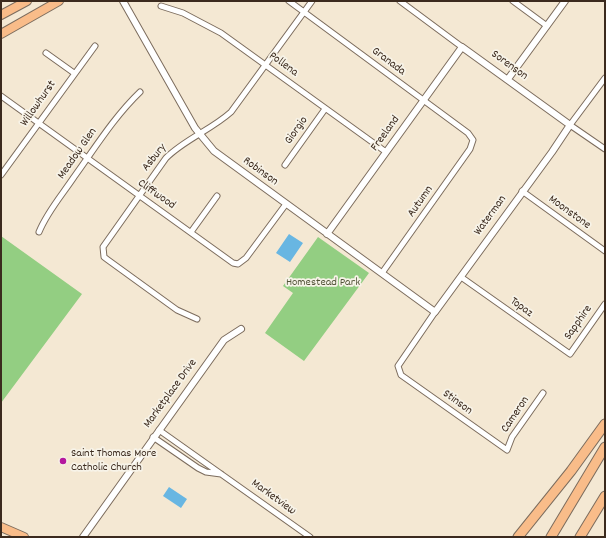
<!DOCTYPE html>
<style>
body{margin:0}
#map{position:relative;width:606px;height:538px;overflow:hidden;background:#f4e8d3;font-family:Dekko,sans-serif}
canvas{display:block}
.frame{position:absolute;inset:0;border:2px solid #3b2a1e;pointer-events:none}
</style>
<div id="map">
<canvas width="606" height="538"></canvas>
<div class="frame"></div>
</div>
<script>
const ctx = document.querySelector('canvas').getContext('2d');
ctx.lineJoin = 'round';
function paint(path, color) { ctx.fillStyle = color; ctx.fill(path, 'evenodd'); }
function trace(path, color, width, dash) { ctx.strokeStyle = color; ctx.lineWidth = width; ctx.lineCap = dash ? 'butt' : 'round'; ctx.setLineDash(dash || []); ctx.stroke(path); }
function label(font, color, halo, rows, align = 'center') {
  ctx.font = font + ' Dekko,sans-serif'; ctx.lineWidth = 3.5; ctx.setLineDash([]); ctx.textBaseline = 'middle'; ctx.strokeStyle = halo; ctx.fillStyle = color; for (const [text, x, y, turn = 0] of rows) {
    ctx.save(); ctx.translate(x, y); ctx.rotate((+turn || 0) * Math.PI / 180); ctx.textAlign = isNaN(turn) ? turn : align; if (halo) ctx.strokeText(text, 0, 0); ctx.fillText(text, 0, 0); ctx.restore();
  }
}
paint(new Path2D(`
 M1 236 82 294 1 403Z
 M318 237 369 273 304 361 265 333 293 293 283 286Z`), '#93ce82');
paint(new Path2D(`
 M289 234 303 243 290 262 276 253Z
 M169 487 187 499 181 508 163 496Z`), '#68b6e2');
const minor = new Path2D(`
 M289 1 468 133 473 140 470 149 382 273
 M400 1 462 47
 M513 1 547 26
 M161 6 183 13 221 33 386 152
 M46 53 74 73
 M605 78 570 125 605 149
 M1 96 233 263 238 264 246 258 286 204
 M285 165 325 109
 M1 175 95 46
 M522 191 605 251
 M39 232C47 212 62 195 74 177 95 148 114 117 140 92
 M191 232 217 196
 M461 277 570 354 605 304
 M435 312 398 366 401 375 507 450 512 437 543 393
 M197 319 177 310 108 260 104 257 103 247 166 158C185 139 211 130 231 112L312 1
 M159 430 310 537
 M153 437 198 468 206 472 221 474`);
const tertiary = new Path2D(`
 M123 1 195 128 214 151 435 312 552 152 570 125 462 47 327 234
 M508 79 565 1
 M83 537 224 340 241 329`);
const primary = new Path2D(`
 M1 15 27 1
 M1 34 59 1
 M1 527 24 537`);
const motorway = new Path2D(`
 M518 537 571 471 605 424
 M551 537 605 447
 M580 537 605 496`);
trace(minor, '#7c6c5d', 7);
trace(tertiary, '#7c6c5d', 8);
trace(primary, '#7c6c5d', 10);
trace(motorway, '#7c6c5d', 11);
trace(minor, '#fff', 5);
trace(tertiary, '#fff', 6);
trace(primary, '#f9bc89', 8);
trace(motorway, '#f9bc89', 9);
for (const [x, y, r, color] of [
 [63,461,4,"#b5179e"]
]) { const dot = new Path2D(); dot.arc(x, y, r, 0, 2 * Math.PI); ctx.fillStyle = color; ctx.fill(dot); trace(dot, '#f7f3e8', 1.5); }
label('12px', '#3b2a1e', '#f7f3e8', [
 ["Granada",388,62,37],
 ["Pollena",283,65,36],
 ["Sorenson",509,66,36],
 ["Willowhurst",39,104,-55],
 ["Giorgio",297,131,-55],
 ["Freeland",386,134,-54],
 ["Meadow Glen",78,154,-55],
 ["Asbury",155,158,-51],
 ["Robinson",260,172,36],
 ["Cliffwood",156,195,35],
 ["Autumn",421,202,-55],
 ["Moonstone",569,213,36],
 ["Waterman",491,216,-54],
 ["Topaz",521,308,36],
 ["Sapphire",579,323,-55],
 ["Marketplace Drive",171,394,-54],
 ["Stinson",457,403,36],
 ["Cameron",516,415,-56],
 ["Marketview",273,498,36]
]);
label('12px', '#515337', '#f7f3e8', [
 ["Homestead Park",323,283]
]);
label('12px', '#3b2a1e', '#f7f3e8', [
 ["Saint Thomas More",71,454],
 ["Catholic Church",71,468]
], 'left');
</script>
